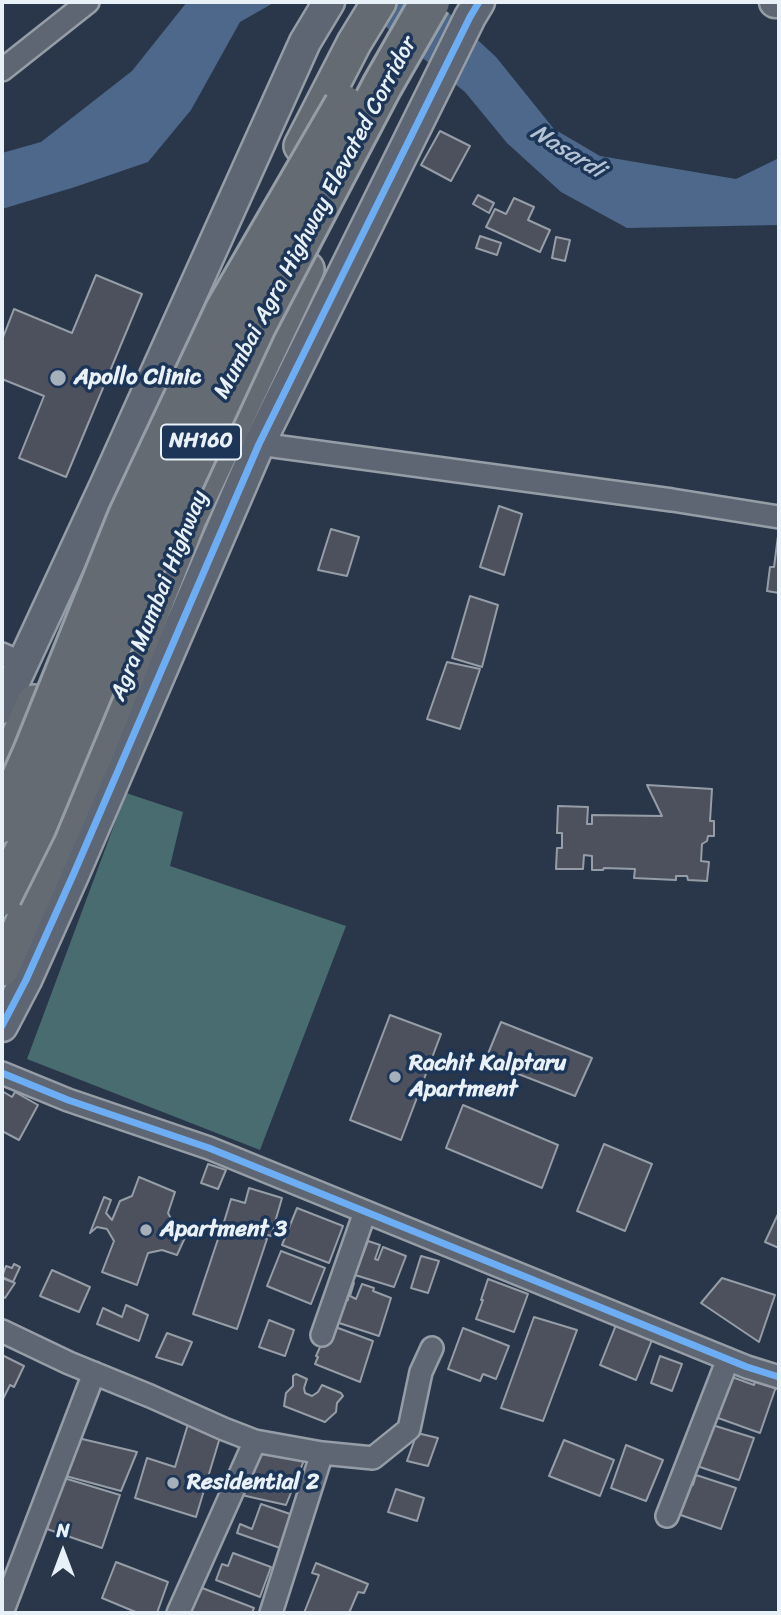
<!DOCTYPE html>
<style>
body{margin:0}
#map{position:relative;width:781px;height:1615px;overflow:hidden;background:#2a374a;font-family:Sriracha,sans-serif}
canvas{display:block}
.frame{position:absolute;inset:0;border:4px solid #e8f1f8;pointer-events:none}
.north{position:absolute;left:28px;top:1517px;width:70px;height:70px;-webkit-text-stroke:5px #1d3557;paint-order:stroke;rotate:0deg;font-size:19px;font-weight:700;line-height:28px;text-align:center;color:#e8f1f8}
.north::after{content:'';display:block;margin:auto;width:24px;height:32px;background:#e8f1f8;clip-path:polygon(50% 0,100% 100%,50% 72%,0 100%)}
</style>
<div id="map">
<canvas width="781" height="1615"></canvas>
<div class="frame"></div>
<div class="north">N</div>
</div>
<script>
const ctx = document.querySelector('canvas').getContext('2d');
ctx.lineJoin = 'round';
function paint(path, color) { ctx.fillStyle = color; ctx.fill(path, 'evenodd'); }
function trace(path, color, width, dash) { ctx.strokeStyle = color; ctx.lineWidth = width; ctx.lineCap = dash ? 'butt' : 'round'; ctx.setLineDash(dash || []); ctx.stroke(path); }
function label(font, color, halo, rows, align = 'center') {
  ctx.font = font + ' Sriracha,sans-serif'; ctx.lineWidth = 7; ctx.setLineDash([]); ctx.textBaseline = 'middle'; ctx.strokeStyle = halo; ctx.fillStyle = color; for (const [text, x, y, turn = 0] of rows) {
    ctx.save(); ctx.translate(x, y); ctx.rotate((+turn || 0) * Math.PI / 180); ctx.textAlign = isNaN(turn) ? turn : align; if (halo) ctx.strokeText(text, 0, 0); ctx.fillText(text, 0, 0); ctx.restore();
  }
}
paint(new Path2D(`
 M126 793 183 812 170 866 346 926 260 1150 27 1059Z`), '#496c70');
paint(new Path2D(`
 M187 2H275L240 22 191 110 148 162 75 187 2 209V153L41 142 132 71Z
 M348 2H437L496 57 554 129 600 156 736 179 779 158V225L627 228 561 192 507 143 465 92 409 47 361 5Z`), '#4d688a');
const building = new Path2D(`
 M440 131 470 146 451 181 421 165Z
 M478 195 494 203 489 213 473 204Z
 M514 198 534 207 528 220 550 230 540 252 486 227 495 209 506 214Z
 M480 236 501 243 497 255 476 248Z
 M556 237 570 240 565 261 552 258Z
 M96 275 142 294 66 477 19 458 44 396 2 379V340L14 309 72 333Z
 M499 506 522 514 504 575 480 567Z
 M331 529 359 537 347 576 318 570Z
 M778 536H779V593L767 591 770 567H774Z
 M470 596 498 605 482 667 452 658Z
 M447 662 480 669 460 729 427 719Z
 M647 785 712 789 710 821H714V836H708L707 841 702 844 701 861 709 862 707 881 688 880 687 876H676V880L634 878 635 869 604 868 603 870H592V856L584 855 583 869H556L557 848H562V833H557L558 806 588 807 587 824H592V815L662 816Z
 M390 1015 441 1034 401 1140 350 1120Z
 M501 1022 592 1058 575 1096 485 1061Z
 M2 1091 12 1097 15 1092 38 1105 19 1140 2 1131Z
 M463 1105 558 1145 542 1188 446 1148Z
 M604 1144 652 1164 625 1231 577 1211Z
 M208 1164 226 1170 218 1189 201 1183Z
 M139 1177 175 1192 168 1213 176 1228 188 1231 177 1255 162 1250 148 1253 137 1285 102 1272 114 1241 107 1229 97 1227 90 1233 104 1197 111 1200 106 1213 112 1220 120 1201 132 1196Z
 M249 1188 282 1198 271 1236 224 1222 231 1199 245 1203Z
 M297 1208 343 1226 329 1263 282 1245Z
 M779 1212V1248L765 1242Z
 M223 1224 267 1239 237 1329 193 1314Z
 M368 1241 380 1245 375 1259 378 1260 383 1247 406 1256 394 1287 355 1275Z
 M281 1251 325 1268 311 1304 267 1286Z
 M421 1256 439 1261 428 1293 411 1288Z
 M14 1264 20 1267 13 1282 2 1277 6 1266 12 1268Z
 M52 1270 90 1287 79 1312 40 1296Z
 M2 1278 15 1283 5 1298 2 1296Z
 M722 1278 775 1295 759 1342 701 1303Z
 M488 1279 528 1294 514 1332 476 1319 483 1300H481Z
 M351 1282 354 1283 350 1296 356 1299 362 1284 374 1288 373 1291 391 1298 379 1336 333 1321 339 1303 348 1300 349 1289Z
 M126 1305 148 1315 139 1341 97 1324 103 1308 122 1317Z
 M534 1317 577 1330 543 1421 501 1408Z
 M269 1320 294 1330 285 1356 259 1347Z
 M330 1325 373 1341 360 1382 315 1364 318 1357 316 1356Z
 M616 1325 652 1340 636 1380 600 1365Z
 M463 1328 509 1346 496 1379 483 1374 480 1381 448 1369Z
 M167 1333 192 1342 182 1365 156 1357Z
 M2 1355 24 1366 14 1387 10 1385 2 1401Z
 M660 1356 682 1364 672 1391 651 1383Z
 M296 1374 307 1379 304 1388 305 1393 312 1396 318 1392 322 1385 341 1393 343 1396 337 1403 336 1412 325 1422 284 1406 286 1393 293 1386V1376Z
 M732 1377 754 1385 756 1377 777 1384 760 1433 707 1414 720 1381 730 1384Z
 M706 1423 754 1438 739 1480 691 1464Z
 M188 1424 221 1434 196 1517 135 1498 147 1458 175 1467Z
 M417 1433 438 1438 428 1466 407 1461Z
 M78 1438 137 1452 121 1491 62 1475Z
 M564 1440 614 1460 600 1496 549 1476Z
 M626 1445 663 1460 646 1501 611 1488Z
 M259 1446 305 1458 286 1505 237 1494Z
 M696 1475 736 1488 721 1529 672 1512 684 1482 693 1485Z
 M64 1478 120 1495 102 1548 47 1529Z
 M396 1489 424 1498 417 1521 388 1512Z
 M261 1504 293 1515 280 1548 237 1533 240 1524 252 1529Z
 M233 1553 271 1567 260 1597 216 1580 222 1564 228 1566Z
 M116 1562 168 1582 157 1613H138L102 1598Z
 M316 1563 368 1584 364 1593 358 1592 349 1613H304L319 1575 312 1573Z
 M197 1586 254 1608 252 1613H186Z`);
paint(building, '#4d515e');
trace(building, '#959da7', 2);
const street = new Path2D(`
 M2 70 88 2
 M259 444 672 500 779 517
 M2 654 22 663
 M2 1073 68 1100 209 1148 747 1367 779 1377
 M2 1331 69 1363 150 1396 224 1429 255 1441 322 1453 373 1458 409 1429 421 1372 432 1348
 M322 1335 365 1212
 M667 1516 728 1359
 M2 1613 94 1373
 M178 1613 255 1441
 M271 1613 322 1453`);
const secondary = new Path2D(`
 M775 2H779
 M2 708 106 484 305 42 329 2
 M2 1026 26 980 74 873 259 444 470 17 479 2`);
const primary = new Path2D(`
 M301 146 354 43 379 2
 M2 773 34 702
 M2 969 97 752 189 519 307 269`);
trace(street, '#959da7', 26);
trace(secondary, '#959da7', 35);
trace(primary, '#959da7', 38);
trace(street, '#5d6672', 21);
trace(secondary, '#5d6672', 30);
trace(primary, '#646b72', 33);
const highwayBridge = new Path2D(`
 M2 823 33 752 128 516 225 310 344 105
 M2 896 36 828 147 561 256 326 382 86 430 2`);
trace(highwayBridge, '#959da7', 44, []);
trace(highwayBridge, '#646b72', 38);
trace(new Path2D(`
 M2 1026 26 980 74 873 259 444 470 17 479 2
 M2 1073 68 1100 209 1148 747 1367 779 1377`), '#6dadf4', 7);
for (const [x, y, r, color] of [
 [58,378,9,"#a6b0bb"],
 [395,1077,7,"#a6b0bb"],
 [146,1230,7,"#a6b0bb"],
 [173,1483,7,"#a6b0bb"]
]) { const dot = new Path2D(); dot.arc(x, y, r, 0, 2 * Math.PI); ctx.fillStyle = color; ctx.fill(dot); trace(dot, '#1d3557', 2.5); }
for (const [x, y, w] of [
 [201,442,80]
]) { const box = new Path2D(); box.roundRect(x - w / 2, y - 17.5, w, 35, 5); ctx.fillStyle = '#1d3557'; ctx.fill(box); trace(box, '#e8f1f8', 2); }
label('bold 21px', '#e8f1f8', null, [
 ["NH160",201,442]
]);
label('23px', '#e8f1f8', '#1d3557', [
 ["Mumbai Agra Highway Elevated Corridor",316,218,-62],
 ["Agra Mumbai Highway",160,596,-68]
]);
label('bold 23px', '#e8f1f8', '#1d3557', [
 ["Apollo Clinic",74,378],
 ["Rachit Kalptaru",409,1064],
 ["Apartment",409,1090],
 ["Apartment 3",160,1230],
 ["Residential 2",187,1483]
], 'left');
label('italic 24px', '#b3c3d4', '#1d3557', [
 ["Nasardi",567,152,32]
]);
</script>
